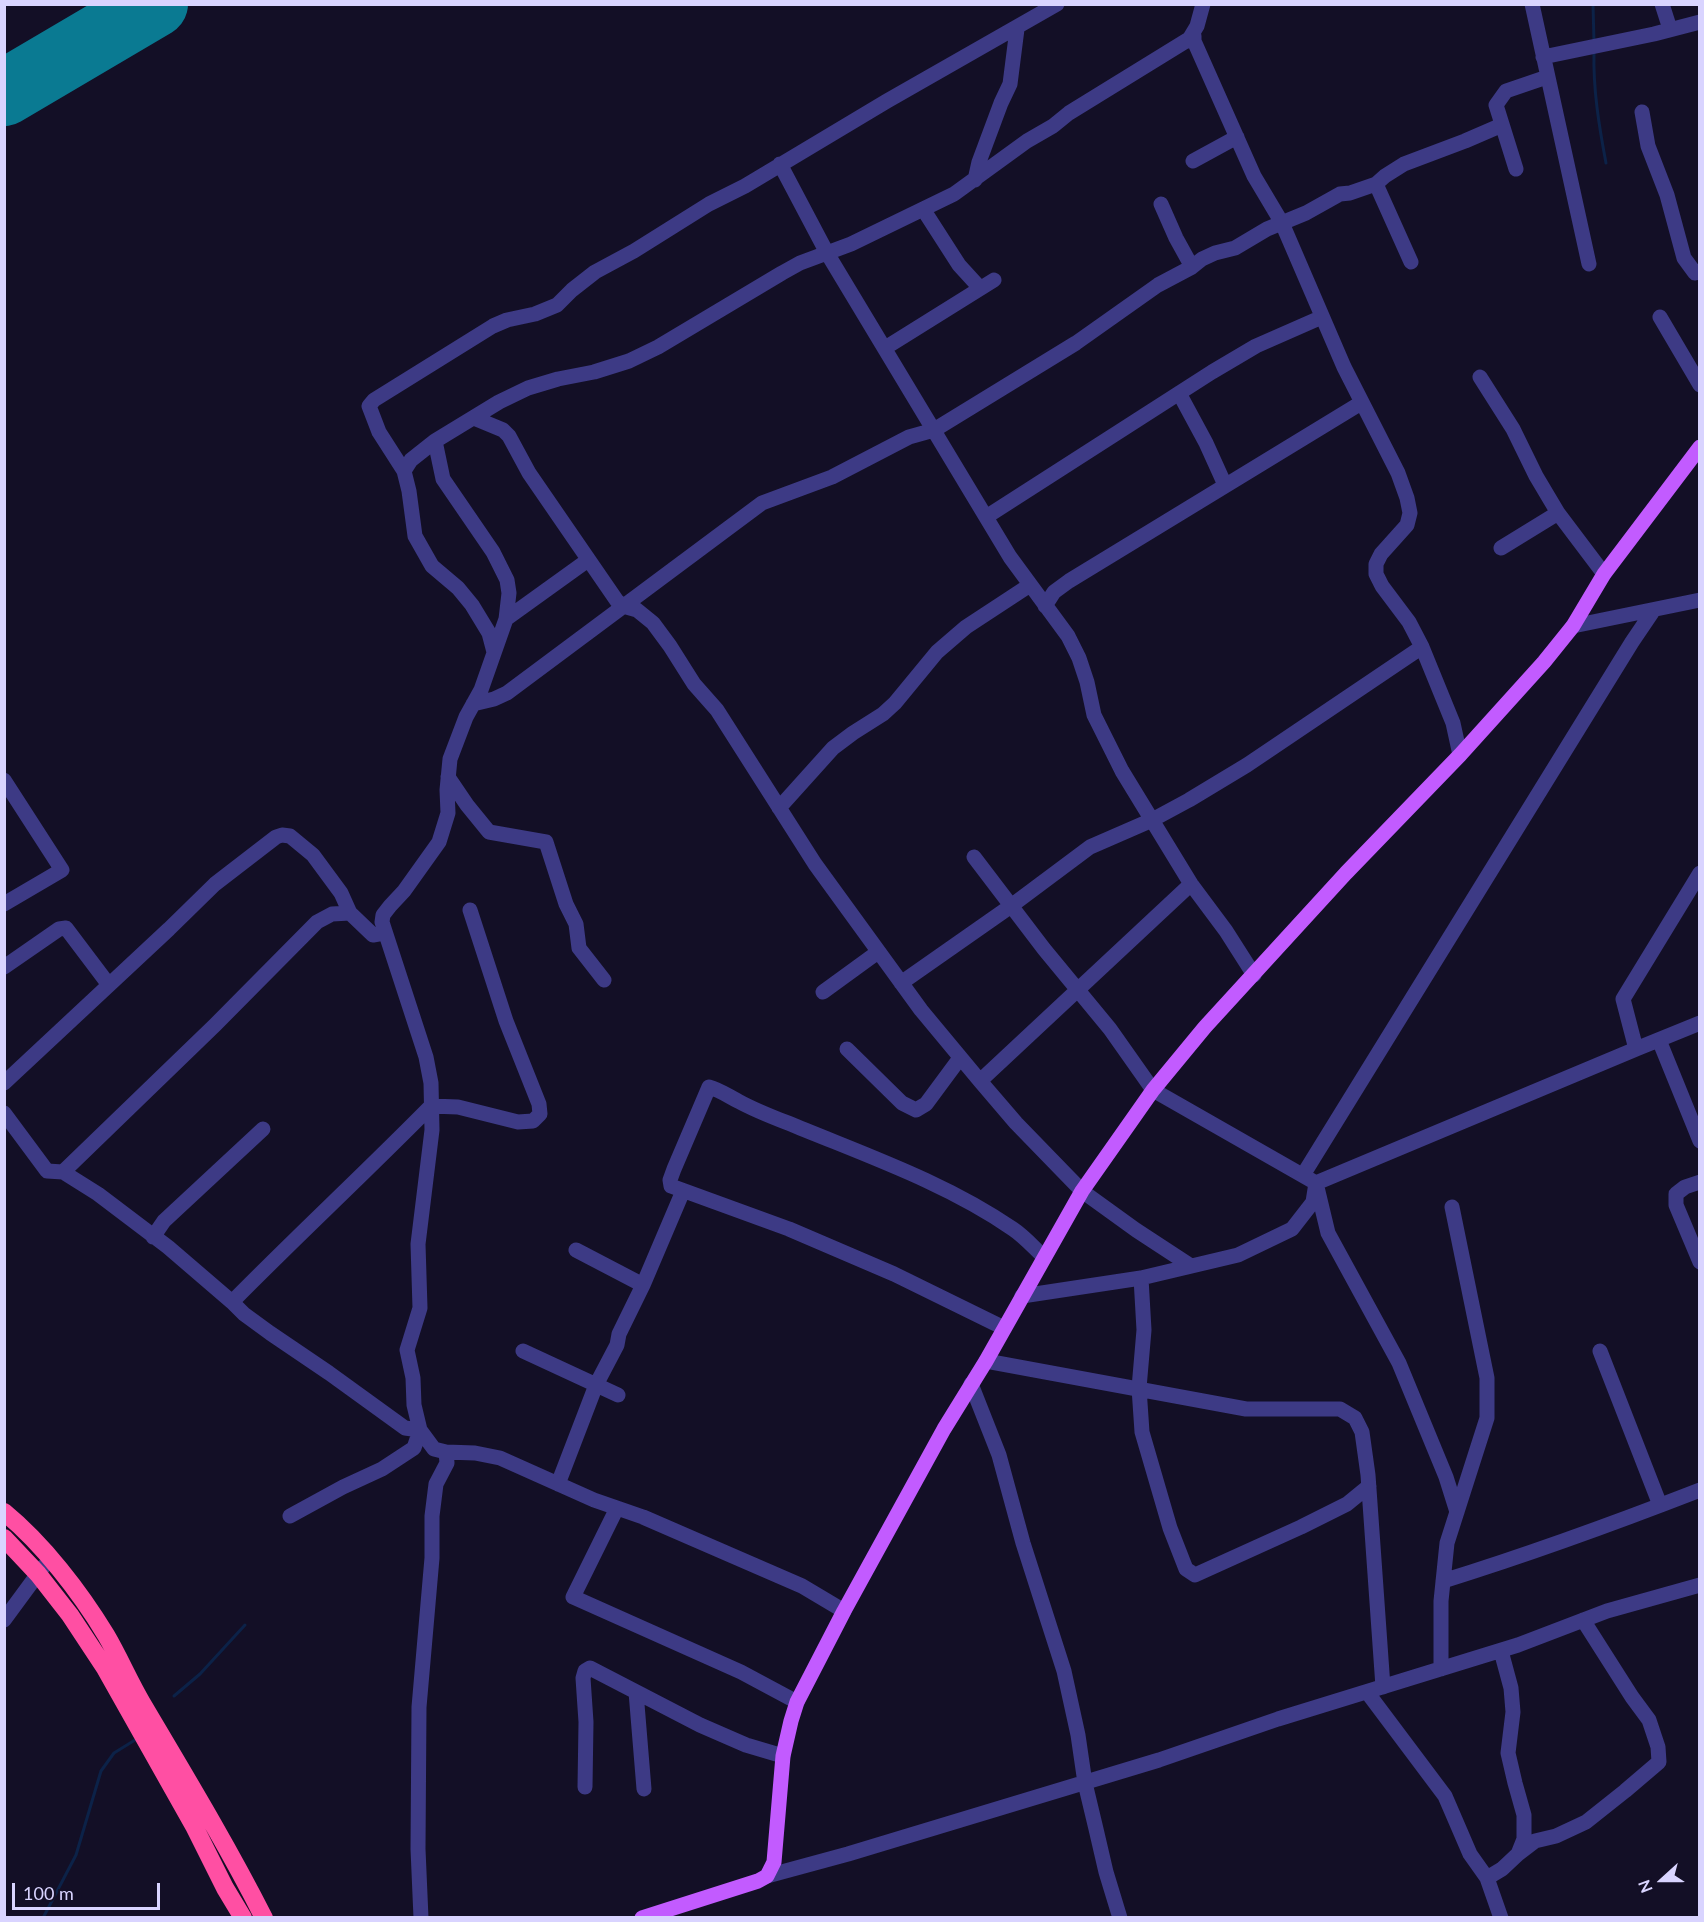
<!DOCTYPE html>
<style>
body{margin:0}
#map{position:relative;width:1704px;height:1922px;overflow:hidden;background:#130f26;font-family:Lato,sans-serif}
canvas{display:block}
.frame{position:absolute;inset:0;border:6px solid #d9d4ff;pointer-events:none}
.north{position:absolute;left:1632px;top:1850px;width:60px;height:60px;-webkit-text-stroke:4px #130f26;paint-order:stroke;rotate:249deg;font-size:16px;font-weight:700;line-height:24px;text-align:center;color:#d9d4ff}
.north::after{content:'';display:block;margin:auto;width:21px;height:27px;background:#d9d4ff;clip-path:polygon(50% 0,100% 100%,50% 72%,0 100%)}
.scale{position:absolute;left:12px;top:1883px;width:148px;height:27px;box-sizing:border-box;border:3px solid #d9d4ff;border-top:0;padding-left:8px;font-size:18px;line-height:21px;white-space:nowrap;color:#d9d4ff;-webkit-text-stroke:4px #130f26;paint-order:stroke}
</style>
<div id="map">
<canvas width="1704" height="1922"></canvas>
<div class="frame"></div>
<div class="north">N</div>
<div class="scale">100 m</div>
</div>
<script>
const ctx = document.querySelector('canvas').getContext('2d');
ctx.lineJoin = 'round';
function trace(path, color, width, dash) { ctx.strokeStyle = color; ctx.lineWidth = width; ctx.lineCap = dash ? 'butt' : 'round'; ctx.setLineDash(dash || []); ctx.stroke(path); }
trace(new Path2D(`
 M1593 4 1594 42
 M1594 52C1593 89 1599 126 1606 163
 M174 1696 200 1674 245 1625
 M43 1918 76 1855 101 1771 114 1753 135 1740`), '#0c2248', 3);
trace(new Path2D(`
 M4 93 155 4`), '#0a7a92', 66);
trace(new Path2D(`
 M1532 4 1589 264
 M1662 4 1670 29
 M1188 41 1197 26 1203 4
 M1543 57 1654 34 1700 22
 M1642 112 1648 146 1667 195 1684 258 1695 273 1700 272
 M1193 161 1237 137
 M780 164 827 253 1010 557 1068 636 1079 658 1087 682 1094 715 1122 771 1191 884 1226 931 1254 975
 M1516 169 1496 105 1506 91 1547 77
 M975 180 979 162 1001 103 1010 84 1017 29
 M1376 184 1411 262
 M1161 204 1176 238 1192 267
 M923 209 959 265 980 288
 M1660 317 1700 385
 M885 348 994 280
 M1480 377 1513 429 1536 476 1558 513 1604 574
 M1179 393 1206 443 1225 485
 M474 418 503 430 509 436 529 473 617 601 623 606 637 610 653 623 670 646 694 684 717 710 815 864 921 1010 980 1081 1016 1123 1082 1191 1136 1230 1191 1266
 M404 471 411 460 435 441 499 402 528 388 558 379 594 372 629 361 658 347 782 273 800 263 851 244 954 194 1027 141 1053 126 1069 113 1194 36V41L1254 176 1282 223 1344 367 1398 473 1407 498 1410 513 1407 525 1381 554 1376 564V574L1382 586 1409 622 1422 647 1453 723 1460 755
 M986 517 1212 372 1256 346 1322 317
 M1501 548 1558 513
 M1045 606 1054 592 1069 581 1361 403
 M506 619 588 560
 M1573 626 1700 600
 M494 652 489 633 472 605 458 588 432 566 415 536 409 491 404 471 379 432 369 406 374 400 493 326 507 320 535 314 557 305 572 290 595 272 634 251 709 204 745 186 887 101 1057 4
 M473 704 494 699 507 693 762 503 832 477 909 437 934 430 1076 343 1158 285 1192 267 1202 259 1215 253 1235 248 1267 229 1306 213 1340 194 1350 193 1376 184 1385 176 1404 164 1465 141 1502 125
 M448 777 467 805 489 832 546 842 566 904 576 924 579 948 604 980
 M4 780 62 870 4 904
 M779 808 833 748 853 733 883 714 895 703 937 652 966 627 1030 585
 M974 857 1044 949 1110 1029 1153 1090 1316 1183 1636 1049 1623 999 1700 873
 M384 933 373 935 350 913 332 914 317 922 215 1025 63 1172 98 1194 168 1247 232 1302 244 1314 270 1333 329 1373 405 1428 420 1430 434 1449 446 1452 475 1453 500 1458 594 1500 643 1517 802 1586 844 1611
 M4 967 59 929 66 928 109 985
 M901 983 1011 906 1090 847 1152 820 1189 800 1247 765 1422 647
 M823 992 878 952
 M1659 1040 1700 1141
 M847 1049 902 1103 916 1110 926 1104 960 1058
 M1636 1049 1700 1023
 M980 1081 1191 884
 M4 1083 169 929 215 884 276 837 282 835 290 836 313 855 341 893 350 913
 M4 1113 47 1171 63 1172
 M1303 1175 1632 642 1653 611
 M1700 1182 1685 1187 1676 1194V1205L1700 1262
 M153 1237 164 1221 263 1129
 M576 1250 643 1285
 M1141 1278 1144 1330 1139 1388 1142 1432 1170 1528 1186 1569 1195 1575 1301 1527 1347 1504 1369 1486
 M1022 1296 1141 1278 1238 1255 1292 1229 1313 1202 1316 1183 1328 1233 1399 1363 1446 1477 1457 1512
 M232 1302C298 1235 366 1172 431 1106L458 1107 518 1122 533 1121 540 1114 539 1104 506 1021 470 910
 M1004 1328 894 1274 789 1229 671 1186 670 1180 674 1169 709 1087C720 1090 728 1096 738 1101 756 1111 775 1118 793 1125 868 1156 946 1183 1013 1229 1025 1237 1034 1248 1044 1257
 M523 1351 618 1395
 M1600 1351 1660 1505
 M986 1361 1246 1409H1340L1355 1418 1362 1432 1368 1475 1383 1687
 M971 1384 999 1455 1023 1543 1064 1671 1078 1735 1085 1783 1096 1829 1106 1872 1120 1918
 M558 1484 596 1385 617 1345 619 1334 643 1285 683 1191
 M617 1508 573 1597 741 1672 797 1702
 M290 1516 343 1487 382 1469 414 1448 420 1430 414 1405 413 1378 407 1350 420 1308 418 1244 432 1130 431 1083 426 1057 382 922 383 915 390 906 404 891 439 842 448 813 447 790 450 759 466 717 481 690 506 619 509 593 507 580 493 552 443 479 435 441
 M1443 1581C1530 1554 1615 1523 1700 1490
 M4 1620 43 1567
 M1441 1669V1601L1447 1543 1487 1418V1378L1452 1207
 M636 1692 644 1789
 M1367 1692 1445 1796 1470 1854 1487 1878 1501 1918
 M585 1787 586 1722 583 1678 585 1671 590 1668 700 1725 746 1745 783 1756
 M1518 1854 1535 1841 1556 1836 1586 1822 1625 1791 1659 1762 1658 1747 1649 1720 1632 1697 1583 1620
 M767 1876 848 1854 1159 1760 1278 1719 1518 1645 1607 1611 1700 1585
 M1487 1878 1502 1869 1518 1854 1524 1839V1815L1515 1783 1508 1753 1513 1712 1511 1688 1501 1651
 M421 1918 418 1849 419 1707 432 1558V1516L436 1484 447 1463 446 1452`), '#3d3a85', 15);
trace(new Path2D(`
 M642 1918 758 1881 767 1876 774 1862 783 1756 791 1721 797 1702 844 1611 944 1429 986 1361 1082 1191 1153 1090 1205 1027 1346 873 1460 755 1544 662 1573 626 1604 574 1700 447`), '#c25bff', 15);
trace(new Path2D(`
 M4 1512C43 1544 80 1592 106 1635 119 1657 129 1681 142 1703 184 1774 227 1845 264 1918
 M4 1538 38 1574 70 1615 105 1668 194 1826 225 1888 243 1918`), '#ff4fa3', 18);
</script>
